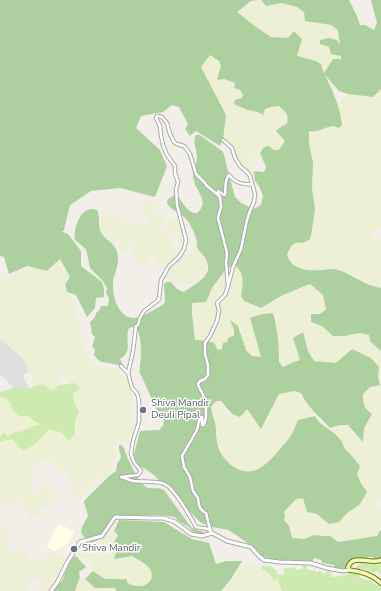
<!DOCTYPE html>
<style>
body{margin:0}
canvas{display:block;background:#f2efe9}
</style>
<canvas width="381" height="591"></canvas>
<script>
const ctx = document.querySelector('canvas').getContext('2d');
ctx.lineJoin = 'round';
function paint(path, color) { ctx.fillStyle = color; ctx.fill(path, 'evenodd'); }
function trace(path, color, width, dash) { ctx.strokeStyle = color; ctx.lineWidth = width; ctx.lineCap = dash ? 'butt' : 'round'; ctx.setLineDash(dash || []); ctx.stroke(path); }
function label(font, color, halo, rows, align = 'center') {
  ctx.font = font + ' "Nunito Sans",sans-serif'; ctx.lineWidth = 3; ctx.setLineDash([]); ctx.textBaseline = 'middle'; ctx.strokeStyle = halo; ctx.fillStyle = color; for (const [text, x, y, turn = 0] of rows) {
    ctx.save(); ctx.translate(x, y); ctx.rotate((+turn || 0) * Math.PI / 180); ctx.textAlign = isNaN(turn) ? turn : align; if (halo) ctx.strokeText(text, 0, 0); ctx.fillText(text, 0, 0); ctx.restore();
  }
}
paint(new Path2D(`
 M0 339 23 358 29 371 23 376 29 388H14L0 374Z`), '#e0dfdf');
paint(new Path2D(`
 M59 524 74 531 69 542 60 549 54 551 47 546 54 532Z`), '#ffffe5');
paint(new Path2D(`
 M258 0H261L266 6 282 3 297 7 304 12 305 21 331 25 338 30 339 39 340 43 339 44 329 46 341 55V59L324 73 321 64 316 61 297 56 295 32 288 38 271 37 256 27 237 12 252 1Z
 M210 55 219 61 221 66 219 80 224 79 235 83 240 90 243 94 242 98 234 104 248 110H253L263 115 265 109 271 107 279 106 287 114 289 117 287 124 282 126 276 131 285 141 279 150 260 153 263 160 258 159 255 154 251 157 256 163 254 165 248 160 246 163 251 165 252 164 255 169 253 178 237 157 234 148 229 144 223 140 201 67Z
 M381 89V230H372L371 238 381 239V288L364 282 350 274 334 269 307 270 302 269 298 267 291 261 288 259 287 255 290 247 293 245 297 243 306 242 311 236 313 227 315 209 312 188 313 162 309 144V131H316L331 126 342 125 341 116 338 104 348 94 373 97Z
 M147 200 160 204 161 205 156 208 152 214 157 215 162 214 164 210 166 211 165 216 166 221 167 223 176 217 177 218 186 236 187 240 190 241V245H186L182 243 179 240 175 239 176 232 171 231 166 226 163 228 166 235H169L170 237 171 243 174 245V250L184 255 189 254 197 247 206 262V267L203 275 196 279 190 284 181 285 165 278V268L160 266 152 256 149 258V264H145L134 261V245H129L126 253 120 252 118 246 122 238 118 237 116 244 102 233 100 229 101 217 103 211 112 217 119 215 122 216 131 224 144 226 150 220 142 211V205Z
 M59 261 68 277 63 283 67 295 73 296 77 307V315L82 342 87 355 92 362 103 370 111 368 118 370 126 376 131 390 133 430 129 444 120 441 115 447 117 456 108 475 98 479 91 485 79 502 75 503 73 488 74 486 69 481V473L57 469H55L54 461 47 463 41 459 32 467 34 479 32 488 34 494 35 495 41 496V486L42 479 46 488 54 491 55 499 54 506H52L50 500 47 502V507L41 506 38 508 43 520 39 524 37 515 30 518 29 520 27 519 29 515 25 511 21 501 5 504 2 503 1 499 0 498V442L6 440H13L19 447 36 443 49 428 60 432 69 439 75 435V421L79 412 74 402 73 394 75 383 71 384 62 376 58 380 59 385 56 389 51 390 43 384 32 387 33 380 23 358 0 339V278L2 279 27 269H34L48 272Z
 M234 265 239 267 242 274 243 288 241 296 266 305 281 296 295 290 310 284 323 295 326 309 312 322 322 326 333 336H345L348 335 360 333 369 335 370 341 381 351V498L375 504 381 510V531L379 530 377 536 337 542 330 536 314 535 304 539 292 538 289 526 284 520 285 517 284 512 296 499 303 498 317 514 330 524 339 522 346 514 353 509 367 492 362 485 351 455 345 449 341 440 330 428 340 425H348L363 441 364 428 372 414 367 410 363 403V394L378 378 379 367 371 358 336 363 314 361 308 351 303 332 300 361 294 362 283 367 279 362V342L277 326 273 313 261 358 252 356 246 350 238 326 230 321 234 330V336L227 342 222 349 218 350 213 343 209 341 206 342 195 340 192 313V303L206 302 212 288 221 276 225 270Z
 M294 391 301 393 304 400 313 411 315 416 298 420 291 435 276 453 263 466 256 470 248 472H241L234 467 222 455 218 447 215 431V423L212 413 211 407 216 401H221L226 417 229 418 232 414 240 417 247 409 262 428 279 394Z
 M0 397 5 398 11 404 12 410 28 416 34 421 41 424 35 425 26 431H22L18 433 16 431 8 437 0 438 1 430 0 429Z
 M8 521 10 529 9 543 7 549 11 553 20 549 21 553 27 554 30 564 35 561 41 560 50 552 64 559 60 575 49 591H40L43 581 41 578 39 580 35 578 29 583 28 591H0V532L3 529Z
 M114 531 118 534 132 556 149 568 153 576 151 581 147 584 140 586 132 585 127 582V579H120L113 578 105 579 93 571 90 564V561L84 557 78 555 77 552 89 548Z
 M242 561 257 567 260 565 262 566V569L270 574 271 577 278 579V581L282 591H221L231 579Z
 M80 577 85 579 91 585 109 589 115 588 116 591H75Z`), '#eef0d5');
paint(new Path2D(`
 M75 383 80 388 73 394 74 402 79 412 75 421V435L69 440 60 432 49 429 36 443 24 451 19 447 13 440H6L0 442V438L3 432 8 437 16 431 18 433C25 430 33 426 40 424L34 421 28 416H19L12 410 11 404 5 398 0 397V392L14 388H29L43 384 51 390 56 389 59 385Z
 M381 562V575L379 573V572L376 571 374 573 368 570 360 568 358 570 355 569 360 563C367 563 374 565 381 562Z
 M303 564 307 565V569L313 571 314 569 317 572 319 571 325 574 327 570 330 572 332 577 346 575 348 573 356 572 359 577 367 581 368 579 377 585 379 583 381 584V591H282L278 581V579L273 580 270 574 262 569V566H270L276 570 277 574 281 575 285 573 284 568H292V567H294L296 570 303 569Z`), '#cdebb0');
paint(new Path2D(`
 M0 0H258L251 1 237 12 256 27 271 37 288 38 294 31 302 39 297 56 316 61 321 64 324 73 333 59H341V56L331 54 329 47 320 44V40L329 38 337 40 339 44 340 43 339 39 338 30 331 25 305 21 304 12 297 7 282 3 266 6 261 0H349L357 16 360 25H365L374 30 377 23 371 0H381V89L373 97 348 94 339 91 325 75C333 92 340 106 342 125L339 128C331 123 324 130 316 131 313 132 311 131 309 131V144L313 162 312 188 315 209 311 236 309 240C298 247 294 236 287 255 294 275 318 270 334 269 345 271 353 277 363 282 368 285 375 286 381 288V351L370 341 369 335 360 333 348 335 345 336H333L322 326 311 322V314H320L326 309 323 295 310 284 295 290 281 296 261 308 244 301 241 296C243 285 245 271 234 265L225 270 221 276 212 288 206 302 192 303V313L195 340C199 340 211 341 214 343 216 345 216 347 218 350L222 349 223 343 227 342 229 337 234 336V330L230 320 238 326 246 350 252 356 261 357 250 318 262 314 273 313C278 330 279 345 279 362L283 367 294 362 300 360 293 338 303 332 308 351 314 361 336 363 352 349 371 358 379 367 378 378 380 385 370 387 363 394C363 405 364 408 372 414L364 428 363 442 348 425H340L330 428C320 417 307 407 301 393L294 391 279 394 261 429 247 409 240 417 232 414 221 401H216L211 407C212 413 213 417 215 422 217 433 215 445 222 455 232 469 247 478 263 466 269 462 275 455 280 449 284 444 289 439 292 434 294 430 296 425 298 420L315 416 320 423 334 433 341 440 345 449 351 455 360 466 357 474 362 485 367 492 363 499 359 505 346 514 339 522 329 524 317 514 307 512 303 498 296 499 284 512 285 517 284 520 289 526 292 538 304 539 314 535 323 536H330L338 542 377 536 380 530 381 531V558L374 559 373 557H368L367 560H353L347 564 348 569 334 568V565L322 563 321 560 314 558 312 562 272 560 262 556 256 549 236 535 228 530 212 527 201 523 154 475 144 468 141 467 135 461 134 454 140 431 160 430 161 427 163 426 164 420 156 408 140 373C139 367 141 361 141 354 141 345 141 334 135 326L129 328C124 341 134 351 120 359L123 366C118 365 113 364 109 363 101 362 99 362 94 355L95 350 92 346 95 337 92 334 90 322 95 317 96 313 99 311 101 306H108L109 298 106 293 107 288 103 281 90 268 86 249 75 240C73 228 81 204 97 210 101 218 97 227 102 234 108 242 117 244 118 256 119 265 114 274 113 283 112 297 120 323 139 317 147 315 156 308 164 304L165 301 164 284 167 282H171L177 289 184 292C195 284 215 275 206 260 204 255 199 252 197 247 197 244 197 241 196 238 194 232 190 223 186 219 180 212 171 211 167 203L168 199 175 195C184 200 185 213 197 213 212 201 193 190 193 176 193 169 197 164 197 157 197 150 192 142 196 135H200L222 151 224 154 228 171 235 197 241 203 246 205 249 207 250 211 261 205 263 196 259 186 255 181 254 171 264 172 266 167 260 153 264 147 269 146 274 150H279L285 141 276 131 282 126 287 124C289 113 286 113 279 106L271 107 265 109 263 115C258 111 253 111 247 110 243 108 238 106 234 104L235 100 242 98 243 94 240 90 234 88 235 83 224 79 219 80 217 79 221 66 219 61 210 55 201 67 226 115 223 140 220 146 196 131 190 136 185 129 188 124 179 107 172 105 163 112 141 116 136 128 160 150 167 166 155 197 120 188 91 191 70 205 64 230 62 232 68 234 81 251V266L102 282 104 289V297L96 298 95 308 87 317 76 295 67 292 65 284 70 277 60 259 47 271 27 266 9 274 4 257 0 256Z
 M119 445H121L123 446C126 455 139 485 148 488 153 489 158 487 164 490L191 527C196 531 201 530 205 533L206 535 202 537 196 536 189 527 178 521 175 517 160 515H115C105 525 106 541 89 543L81 533 82 527 88 516 84 502V501L109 476 116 471 117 464 121 457 119 449Z
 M119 520 164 522 192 539 209 543 216 564 226 561H242L231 579 221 591H116L115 588H95L85 579 93 571 105 579C112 578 119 580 127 579V582C129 583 130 585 132 585 143 589 157 582 150 569 147 564 138 560 132 556L114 559 117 549 114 542 118 535 114 531Z
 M76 556 86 567 79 572 80 577 75 591H54C56 587 59 584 62 581 66 573 67 560 76 556Z`), '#add19e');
const minor = new Path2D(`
 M218 194V191L224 195 225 194C226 188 224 180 229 175 235 183 242 185 252 184
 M121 366 128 373 132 388 136 392 138 396 139 402V422L133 441 131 454 134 462 141 471 138 475 121 477C125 478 129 480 133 481 143 482 152 481 162 483 173 485 190 516 196 527L208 529 211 531
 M128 373 133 351 136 326 138 325 140 318 144 311 156 302 159 299 161 280 169 266 179 257 184 249 186 240 177 205 176 189 178 182 175 173V166L167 155 163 145 161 136 160 126 156 118 157 116 162 117 167 123 170 134 174 142 177 144 184 146 190 154 196 174 204 182 207 186 218 195 220 197 221 207 218 218 227 253 226 263 228 286
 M211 531C208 525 208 519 206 513L204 512 200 508 199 505 198 498 193 491 190 477 184 467 182 456 197 430 199 421 201 417H202V425H204L206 417V401L199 387 198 384 200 381 205 379 208 375V365L205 354V343L210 336 217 321 219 310 217 303 225 295 228 286 233 267 241 249 247 220 250 211 254 202 255 194 250 176 248 173 240 166 235 158 232 148 223 140`);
const tertiary = new Path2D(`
 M51 591 57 583 67 563 80 542 102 536 115 517 151 518H164L175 522 191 534 202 536 212 533 227 541 251 547 259 556 264 560 279 562 310 563 327 568 343 571 349 570`);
const secondary = new Path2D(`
 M381 560C370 565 353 553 348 567L349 570C363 572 371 574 381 583`);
trace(minor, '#a9a9a9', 4.5);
trace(tertiary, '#a9a9a9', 5);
trace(secondary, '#707d05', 5.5);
trace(minor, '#fff', 2.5);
trace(tertiary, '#fff', 3);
trace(secondary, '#f7fabf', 3.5);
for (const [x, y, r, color] of [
 [143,410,4,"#6b7280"],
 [74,549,4,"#6b7280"]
]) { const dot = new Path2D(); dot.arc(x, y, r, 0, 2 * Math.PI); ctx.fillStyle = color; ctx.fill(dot); trace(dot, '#fff', 1.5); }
label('10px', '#5b616d', '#fff', [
 ["Shiva Mandir",151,404],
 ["Deuli Pipal",151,416],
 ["Shiva Mandir",82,549]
], 'left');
</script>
